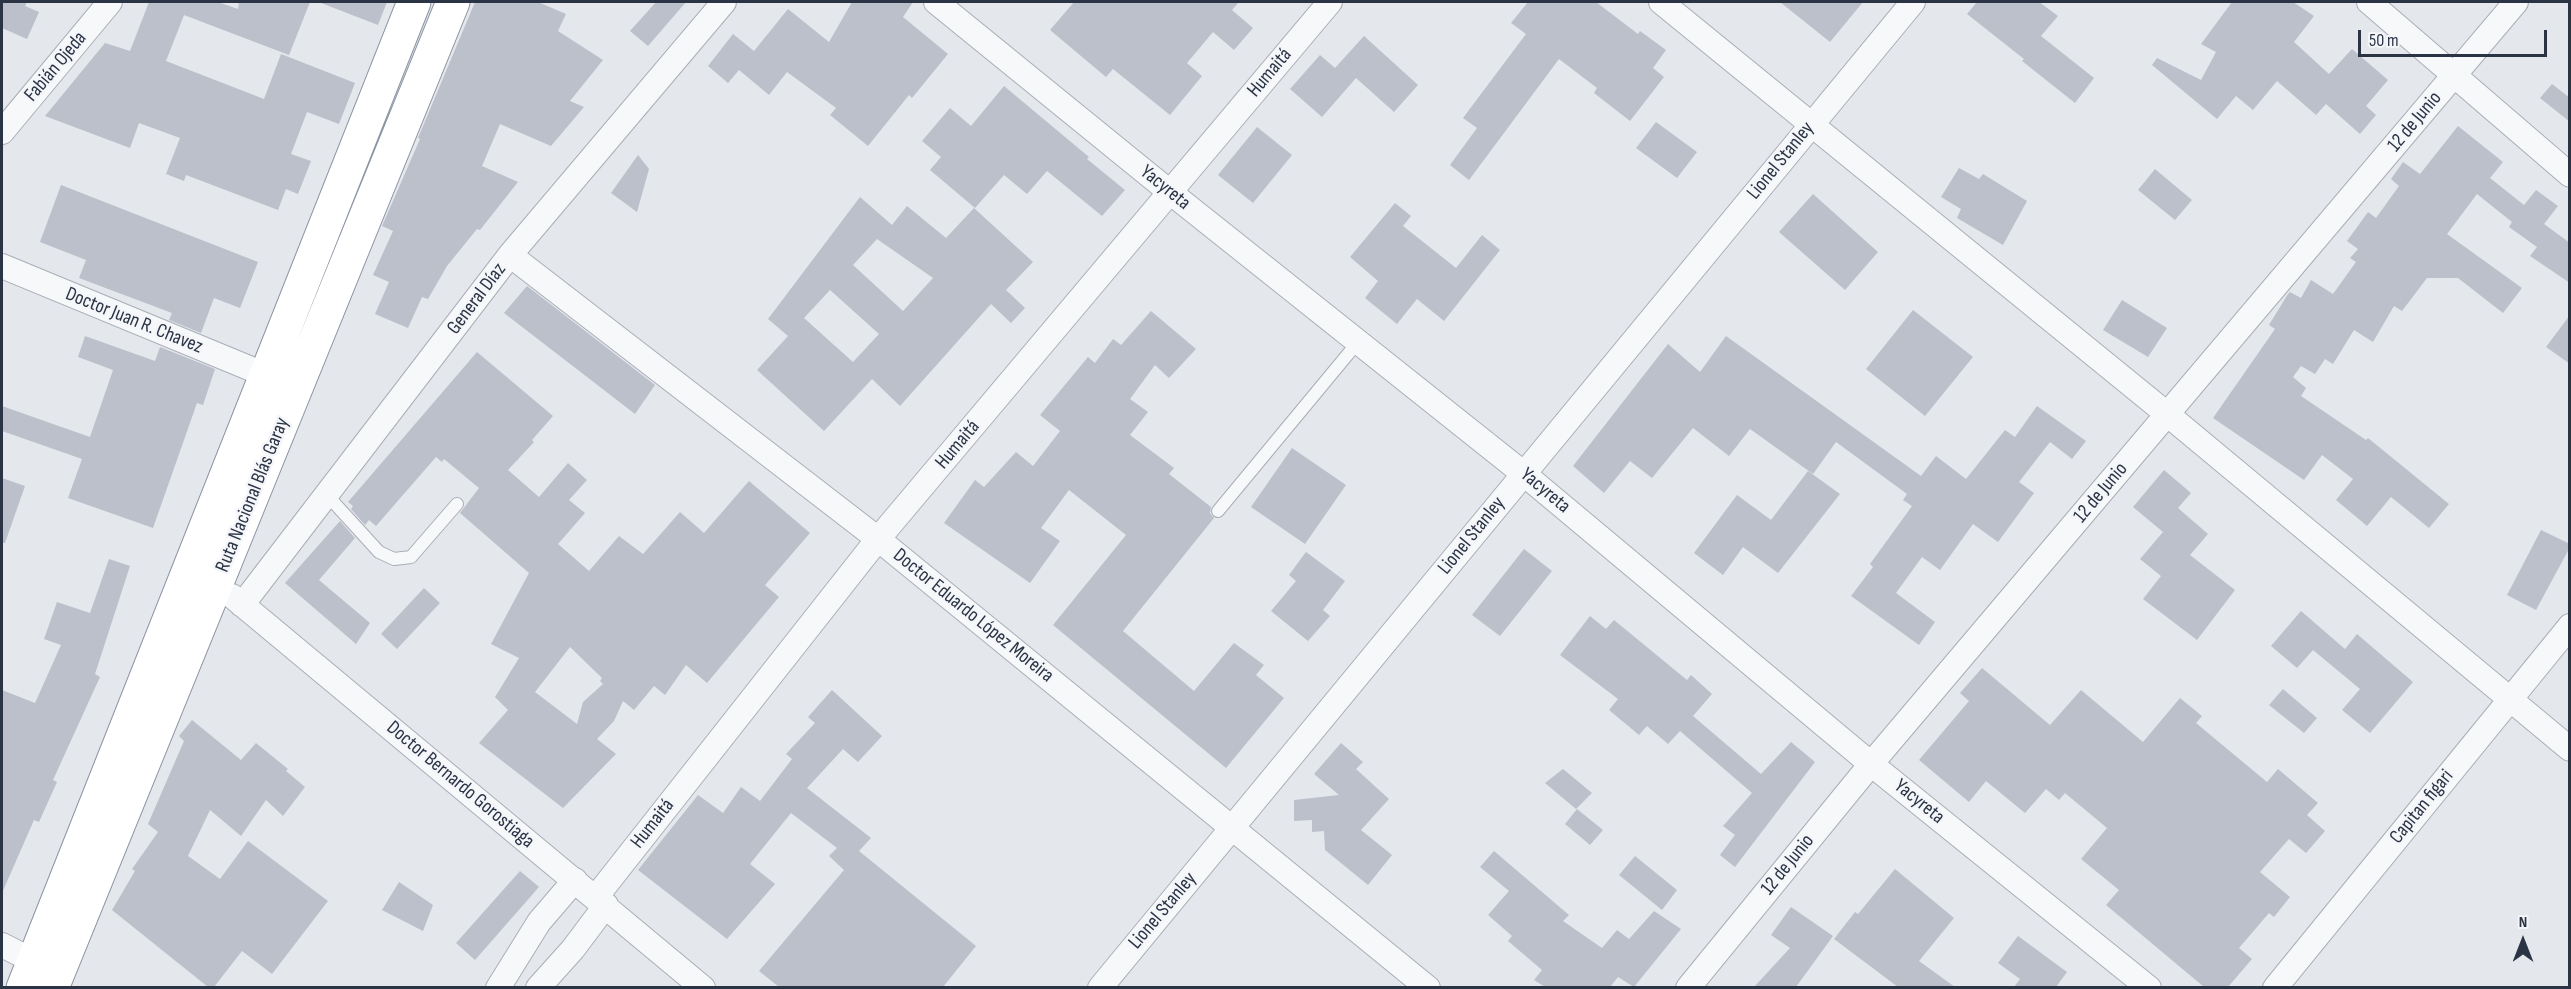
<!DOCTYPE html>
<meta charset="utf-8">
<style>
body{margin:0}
#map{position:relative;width:2571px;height:989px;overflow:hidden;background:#e4e7ec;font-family:"Sofia Sans Condensed",sans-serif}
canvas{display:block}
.frame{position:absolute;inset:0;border:3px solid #2b3445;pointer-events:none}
.north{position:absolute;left:2493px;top:911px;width:60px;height:60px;-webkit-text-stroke:4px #f4f6f9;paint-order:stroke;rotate:0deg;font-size:16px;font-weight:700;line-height:24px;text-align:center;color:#2b3445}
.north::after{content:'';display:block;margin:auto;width:21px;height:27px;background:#2b3445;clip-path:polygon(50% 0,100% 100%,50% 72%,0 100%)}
.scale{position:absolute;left:2358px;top:30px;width:189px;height:27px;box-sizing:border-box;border:3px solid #2b3445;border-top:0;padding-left:8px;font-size:18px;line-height:21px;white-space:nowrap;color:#2b3445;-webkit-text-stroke:4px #f4f6f9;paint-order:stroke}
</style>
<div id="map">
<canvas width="2571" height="989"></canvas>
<div class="frame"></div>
<div class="north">N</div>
<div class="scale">50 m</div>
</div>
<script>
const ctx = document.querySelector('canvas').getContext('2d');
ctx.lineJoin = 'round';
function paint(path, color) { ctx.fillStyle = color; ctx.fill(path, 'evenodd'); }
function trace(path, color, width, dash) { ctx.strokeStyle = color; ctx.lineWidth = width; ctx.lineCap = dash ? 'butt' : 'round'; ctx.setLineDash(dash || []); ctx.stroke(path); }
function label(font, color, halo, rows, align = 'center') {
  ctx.font = font + ' "Sofia Sans Condensed",sans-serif'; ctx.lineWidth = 5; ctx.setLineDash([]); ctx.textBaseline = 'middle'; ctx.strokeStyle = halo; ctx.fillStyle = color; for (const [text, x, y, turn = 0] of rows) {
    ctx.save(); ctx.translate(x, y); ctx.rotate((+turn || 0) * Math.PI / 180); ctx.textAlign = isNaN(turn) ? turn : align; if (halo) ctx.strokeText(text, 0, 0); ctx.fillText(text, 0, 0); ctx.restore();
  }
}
paint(new Path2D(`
 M2 2H27L25 6 39 12 27 39 2 28Z
 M149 2H218L238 9 239 2H310L289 55 184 15 166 61 264 99 281 54 355 83 339 124 307 112 291 154 311 161 298 194 286 189 278 210 186 175 184 181 166 174 180 138 139 123 130 148 45 116 105 43 130 51Z
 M321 2H387L378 25 321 3Z
 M475 2H538L566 14 558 31 603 60 570 101 584 107 551 146 500 124 482 166 518 182 480 230 477 229 447 266 428 299 422 297 408 328 375 314 389 282 373 275 393 231 382 226 420 139 418 138Z
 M656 2H686L648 46 630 31Z
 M852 2H913L903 17 948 54 912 98 909 95 868 146 830 115 836 108 787 72 769 95 739 70 728 83 708 66 733 34 754 51 788 9 829 42Z
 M1074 2H1239L1232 10 1253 28 1234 50 1213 32 1187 63 1202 76 1170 115 1113 69 1106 77 1050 30Z
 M1528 2H1596L1638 34 1640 31 1666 50 1653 68 1664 77 1630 121 1594 93 1597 88 1559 59 1469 180 1450 165 1477 128 1463 118 1526 34 1511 23Z
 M1780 2H1863L1830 42Z
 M1977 2H2039L2058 16 2041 36 2094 78 2075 103 2022 61 2024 59 1967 14Z
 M2232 2H2293L2314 16 2294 42 2329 74 2352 49 2388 80 2366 106 2376 115 2360 134 2326 104 2316 115 2277 81 2253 110 2236 96 2217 119 2152 65 2157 58 2201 80 2216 52 2201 44Z
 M1364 36 1418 85 1394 112 1356 78 1322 117 1290 89 1320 55 1335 68Z
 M2552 84 2570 98V122L2540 98Z
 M1004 86 1089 157 1087 159 1125 190 1102 216 1047 171 1027 194 1004 175 975 208 930 170 941 157 922 141 950 108 971 126Z
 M1656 122 1697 152 1677 178 1636 148Z
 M2458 126 2503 162 2490 178 2524 205 2536 190 2558 206 2544 224 2570 243V283L2530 256 2537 247 2509 227 2512 222 2477 194 2447 234 2522 288 2503 313 2458 278H2427L2402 311 2394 306 2373 342 2354 330 2333 364 2325 359 2315 374 2301 366 2293 377 2306 388 2301 396 2366 440 2368 438 2449 504 2429 528 2391 497 2367 526 2336 500 2353 479 2322 455 2304 480 2213 418 2275 329 2269 325 2288 294 2290 292 2301 298 2311 280 2333 294 2356 262 2350 258 2358 249 2347 241 2368 212 2376 218 2399 186 2391 179 2403 162 2420 174Z
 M1257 127 1292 155 1253 203 1218 175Z
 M638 155 649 169 637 212 611 193Z
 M1959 168 1979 179 1983 174 2027 201 2003 245 1957 218 1961 209 1941 197Z
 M2155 169 2192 200 2175 220 2138 190Z
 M61 185 258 262 240 308 214 298 201 333 169 320 172 313 79 278 86 260 40 242Z
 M1813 194 1878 252 1845 290 1779 232Z
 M860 197 892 225 907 206 946 238 974 208 1033 262 1006 290 1025 308 1011 323 991 304 900 406 872 379 824 431 757 370 788 336 768 319ZM877 239 933 278 903 311 853 265ZM830 290 879 334 853 362 804 318Z
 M1395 203 1411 216 1403 226 1456 268 1482 235 1500 250 1444 321 1417 299 1397 324 1365 298 1378 281 1350 257Z
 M527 286 655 385 635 414 504 313Z
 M2122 300 2167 328 2148 357 2103 330Z
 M1913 310 1973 357 1925 416 1866 369Z
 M1151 311 1196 349 1169 378 1155 365 1130 399 1148 412 1130 435 1174 468 1169 474 1211 507 1210 513 1214 518 1123 631 1194 691 1234 643 1264 665 1256 675 1284 698 1226 768 1053 625 1126 535 1069 490 1041 528 1060 541 1030 583 944 523 975 480 984 487 1016 452 1033 466 1060 431 1040 415 1088 357 1095 363 1113 339 1121 345Z
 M2570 315V364L2546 347Z
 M85 336 155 361 160 347 215 369 203 405 197 403 153 528 68 498 82 459 2 431V406L90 437 113 370 78 357Z
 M1726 336 1921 476 1936 456 1966 479 2005 430 2015 437 2037 406 2086 441 2072 459 2050 442 2019 482 2034 493 1998 542 1973 524 1940 570 1922 557 1896 593 1935 622 1919 645 1851 596 1873 567 1870 564 1912 506 1903 500 1907 494 1836 442 1813 474 1750 429 1729 456 1693 428 1652 478 1630 461 1604 493 1573 466 1668 344 1700 372Z
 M477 352 553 416 532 440 534 442 508 470 539 497 568 463 587 480 569 500 585 513 558 544 589 571 619 536 643 554 680 512 704 533 749 481 810 533 765 585 779 597 707 683 686 665 665 695 654 686 634 710 623 701 614 721 597 739 616 754 563 808 479 743 508 710 495 697 519 658 491 644 529 573 460 513 479 488 444 459 442 462 436 457 376 526 369 520 365 525 351 509 353 506 348 502ZM570 647 602 678 600 681 603 684 583 702 577 724 535 692Z
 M1292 448 1346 485 1305 544 1251 507Z
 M2164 470 2191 493 2178 508 2208 534 2190 555 2235 590 2197 640 2143 599 2161 576 2140 559 2163 532 2133 507Z
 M1808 471 1840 494 1778 573 1743 547 1723 575 1694 553 1737 495 1771 520Z
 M2 478 25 486 5 543H2Z
 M340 521 355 538 319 580 370 623 356 644 285 583Z
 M2541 530 2570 544V547L2536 610 2507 595Z
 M1524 549 1552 571 1500 636 1472 615Z
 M1306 552 1345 581 1323 610 1330 616 1308 641 1271 611 1296 581 1289 575Z
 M109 559 130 566 95 674 100 677 53 780 57 782 39 822 34 820 2 893V690L35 703 61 645 44 639 57 602 90 613Z
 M424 588 440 603 397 649 381 634Z
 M2301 611 2345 649 2357 634 2413 682 2370 733 2342 710 2360 689 2313 650 2297 668 2271 646Z
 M1590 616 1606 629 1614 620 1687 680 1691 675 1712 694 1693 716 1761 774 1791 742 1815 762 1735 867 1720 855 1735 835 1723 826 1752 793 1680 731 1668 744 1647 726 1639 735 1609 710 1618 699 1560 655Z
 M1982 668 2050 725 2081 690 2143 742 2180 698 2202 716 2196 723 2267 782 2278 769 2318 803 2307 815 2325 831 2306 853 2289 839 2260 872 2290 897 2274 917 2269 913 2239 948 2252 959 2228 987H2204L2106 905 2119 890 2081 859 2107 828 2065 793 2059 800 2046 789 2025 813 1986 781 1969 802 1919 760 1969 701 1960 693Z
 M2283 689 2317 718 2304 733 2269 705Z
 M832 690 882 736 858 762 843 749 807 788 871 838 859 851 976 946 943 987H779L759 971 844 870 829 856 837 848 791 813 750 864 775 884 727 939 638 870 698 795 723 813 741 787 760 801 792 759 786 754 815 723 808 717Z
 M192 720 241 760 256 743 288 769 286 771 305 787 283 816 266 800 241 836 210 810 188 856 220 879 248 841 328 901 272 974 242 951 214 987H208L112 910 135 871 132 869 158 832 148 824 184 741 179 736Z
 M1341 743 1363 762 1356 769 1389 799 1361 830 1392 855 1368 885 1325 850 1324 831 1312 832V820L1294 821V800L1339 795 1314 774Z
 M1563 769 1592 793 1576 809 1545 783Z
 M1577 809 1603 830 1590 845 1565 824Z
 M1494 851 1569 915 1563 921 1602 948 1617 930 1629 939 1654 911 1681 929 1634 987 1618 977 1610 987H1545L1534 980 1542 970 1508 941 1512 936 1488 915 1509 891 1480 867Z
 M1635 856 1677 890 1662 910 1619 875Z
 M1895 869 1954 918 1919 961 1955 987H1898L1834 939 1855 912 1858 914Z
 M520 871 539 887 475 960 456 943Z
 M399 882 433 905 423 931 382 910Z
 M1791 907 1833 936 1796 987H1754L1790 948 1771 935Z
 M2018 936 2067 972 2056 987H2014L2020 979 1998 963Z`), '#bbc0ca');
const service = new Path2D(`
 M327 495 379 552 394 559 411 557 457 504
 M1218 511 1358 342`);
const minor = new Path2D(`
 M936 2 1171 193 1524 474 1871 764 2149 988
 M1661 2 2167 414 2570 749
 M2369 2 2570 175
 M2 132 110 2
 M510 255 878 539 1428 988
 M2 266 266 375
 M232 596 703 988
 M242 605 510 255 724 2
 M596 897 878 539 1330 2
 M2 945 47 968
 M498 988 539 922 575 880
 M538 988 573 949 606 905
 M1100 988 1913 2
 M1688 988 1871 764 2516 2
 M2275 988 2570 626`);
const trunk = new Path2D(`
 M23 988 414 2
 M52 988 453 2`);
trace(service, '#a9aeb7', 14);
trace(minor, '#a9aeb7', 26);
trace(trunk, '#8b94a3', 35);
trace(service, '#f7f8fa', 12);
trace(minor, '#f7f8fa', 24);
trace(trunk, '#fff', 33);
label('20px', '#2b3445', '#f4f6f9', [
 ["Fabián Ojeda",56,67,-50],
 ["Humaitá",1270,73,-50],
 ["12 de Junio",2415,122,-50],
 ["Lionel Stanley",1781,161,-51],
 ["Yacyreta",1165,188,39],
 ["General Díaz",477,299,-53],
 ["Doctor Juan R. Chavez",134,321,22],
 ["Humaitá",958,445,-50],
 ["Yacyreta",1545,491,40],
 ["12 de Junio",2101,493,-50],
 ["Ruta Nacional Blás Garay",253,495,-68],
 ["Lionel Stanley",1472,536,-51],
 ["Doctor Eduardo López Moreira",973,616,39],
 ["Doctor Bernardo Gorostiaga",460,785,40],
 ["Yacyreta",1919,802,39],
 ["Capitan figari",2422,807,-51],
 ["Humaitá",653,824,-52],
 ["12 de Junio",1788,865,-51],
 ["Lionel Stanley",1163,911,-50]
]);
</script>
